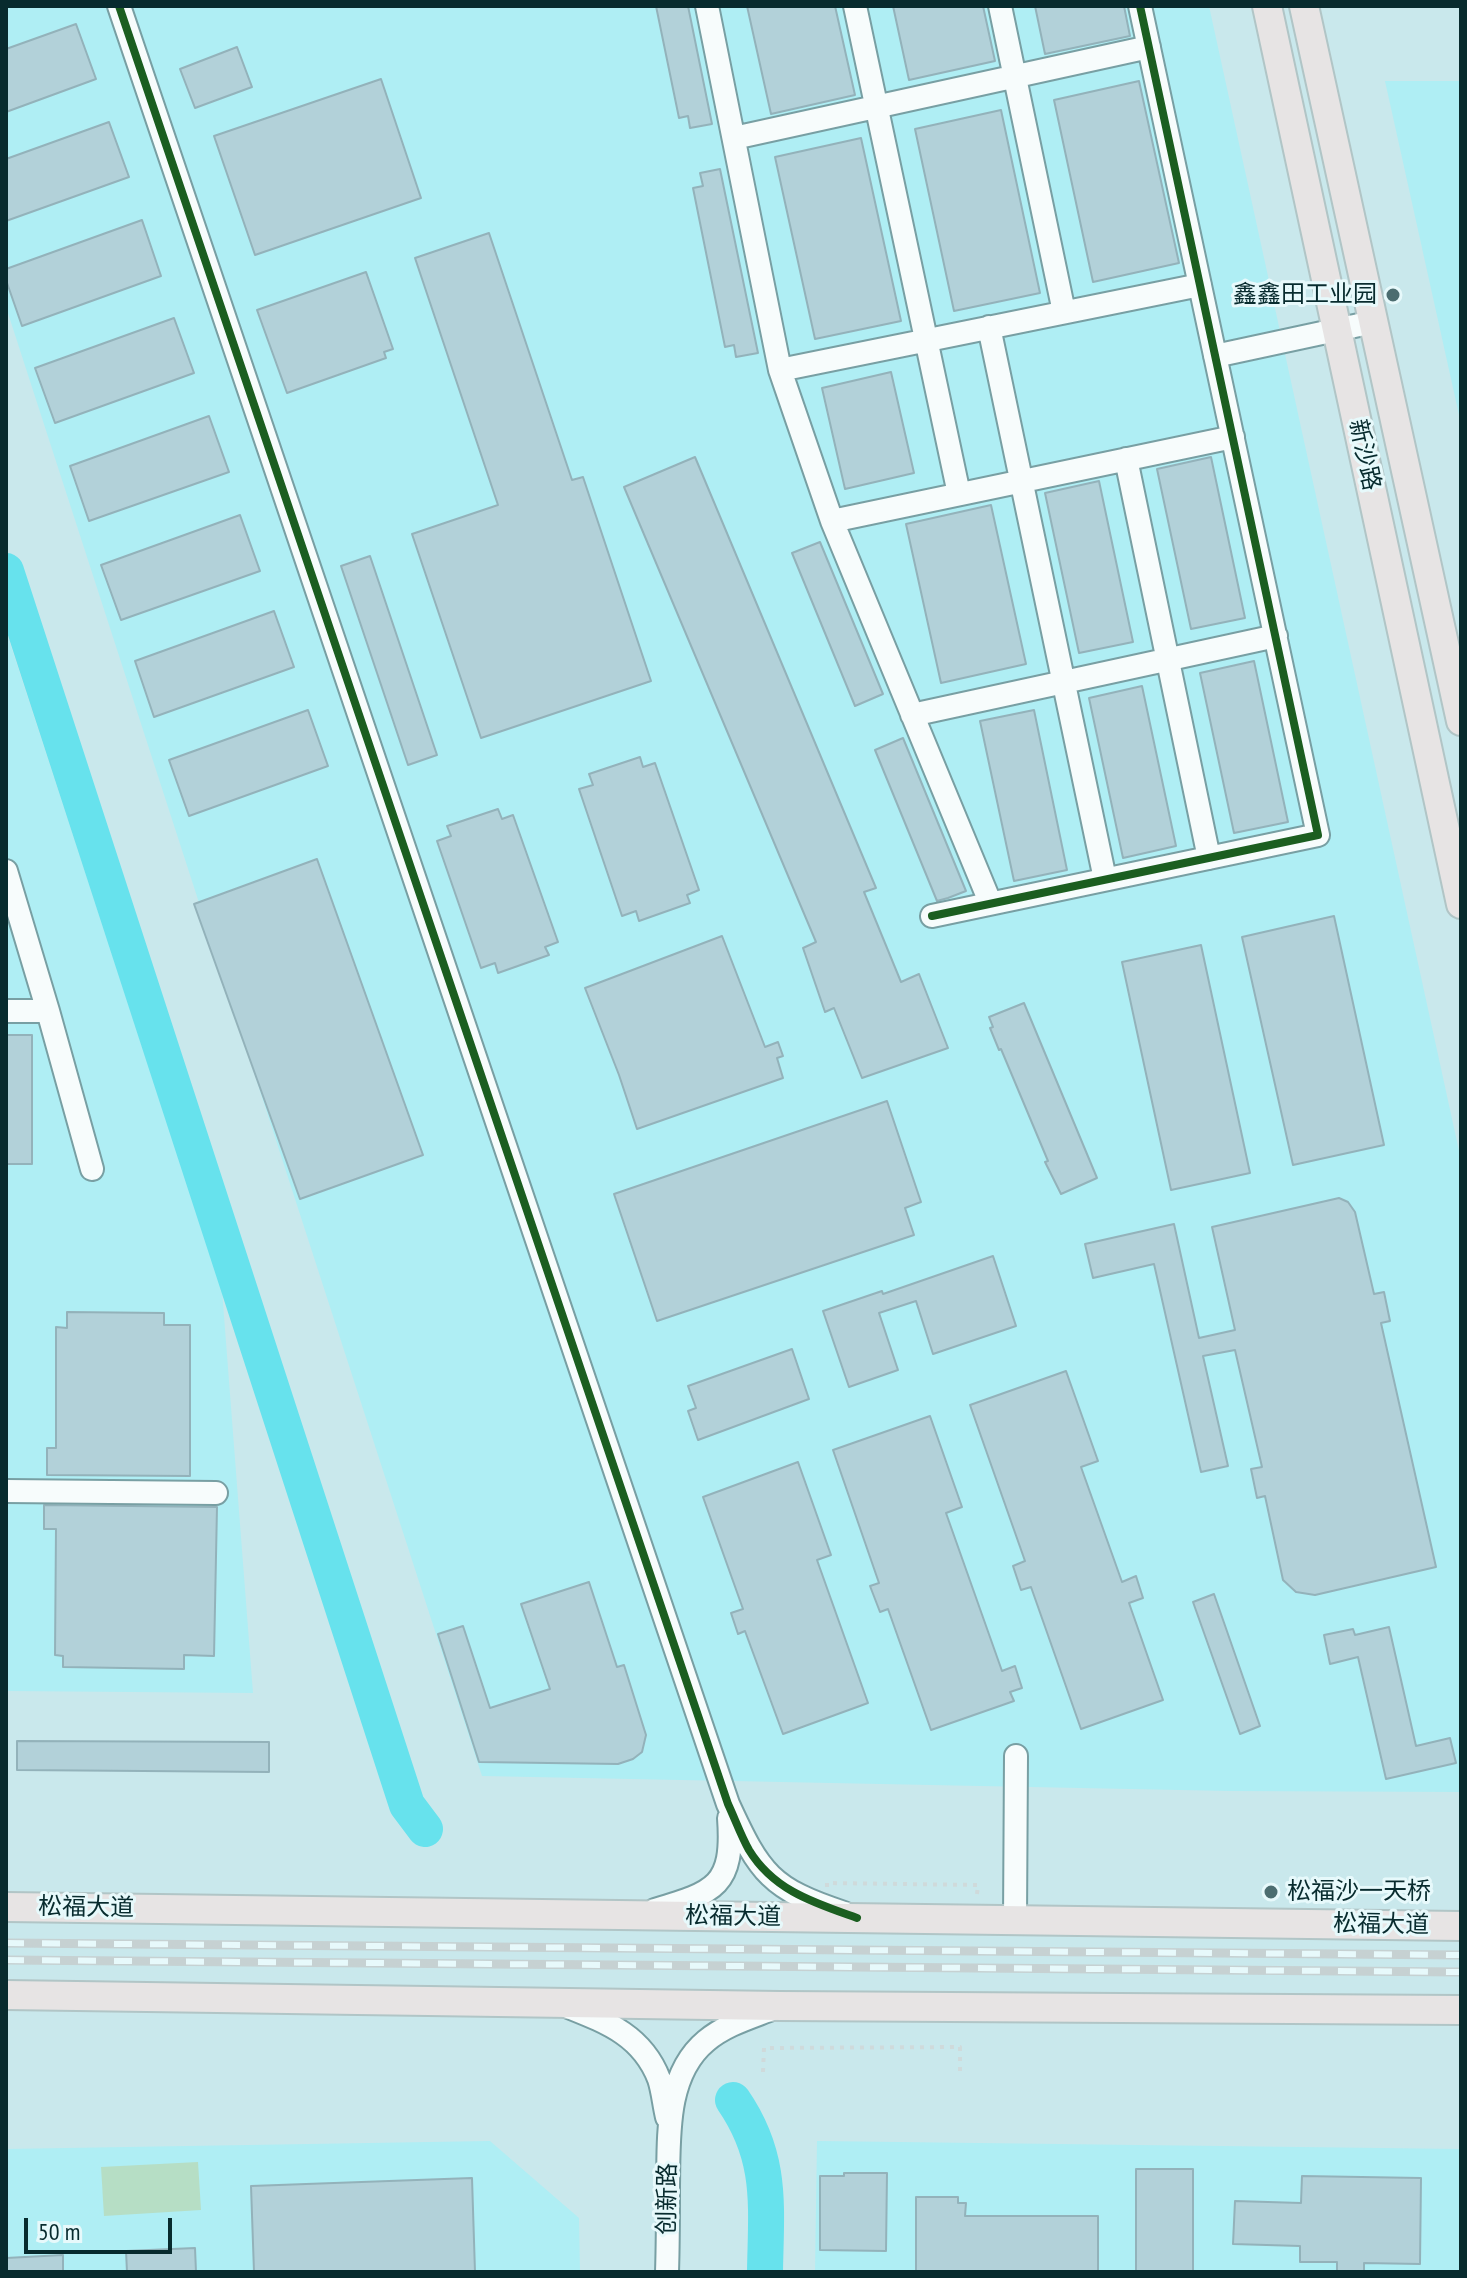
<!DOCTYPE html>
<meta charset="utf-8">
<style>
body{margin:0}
#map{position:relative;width:1467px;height:2278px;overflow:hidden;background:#c9e8ec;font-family:"PT Sans Narrow",sans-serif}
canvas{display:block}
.frame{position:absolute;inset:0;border:8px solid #082b2e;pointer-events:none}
.scale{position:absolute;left:24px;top:2218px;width:148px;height:36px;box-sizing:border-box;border:4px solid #082b2e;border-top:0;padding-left:10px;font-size:24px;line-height:28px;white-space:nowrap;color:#082b2e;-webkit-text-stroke:6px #e7f9fb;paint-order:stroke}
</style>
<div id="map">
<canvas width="1467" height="2278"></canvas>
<div class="frame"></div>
<div class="scale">50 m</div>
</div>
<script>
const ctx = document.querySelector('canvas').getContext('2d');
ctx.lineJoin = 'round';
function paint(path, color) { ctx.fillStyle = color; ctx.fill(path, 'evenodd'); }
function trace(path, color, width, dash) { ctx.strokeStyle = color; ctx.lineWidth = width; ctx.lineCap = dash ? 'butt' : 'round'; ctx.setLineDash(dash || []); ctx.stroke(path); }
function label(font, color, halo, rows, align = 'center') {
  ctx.font = font + ' "PT Sans Narrow","Noto Sans SC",sans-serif'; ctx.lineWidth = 6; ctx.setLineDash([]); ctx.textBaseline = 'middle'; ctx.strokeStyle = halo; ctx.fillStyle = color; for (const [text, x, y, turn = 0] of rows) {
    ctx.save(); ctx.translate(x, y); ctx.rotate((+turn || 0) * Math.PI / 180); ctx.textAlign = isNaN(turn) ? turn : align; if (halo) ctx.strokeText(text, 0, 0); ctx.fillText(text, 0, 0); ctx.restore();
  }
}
paint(new Path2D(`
 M6 6H1209L1461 1160V1792L1230 1791 482 1776 6 307Z
 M1385 81H1461V424Z
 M6 631 222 1290 253 1693 6 1691Z
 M490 2141 579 2218 580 2272H6V2149Z
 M817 2141 1461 2149V2272H815Z`), '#afeef4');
paint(new Path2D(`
 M198 2162 201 2210 104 2216 101 2167Z`), '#b6dec5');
trace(new Path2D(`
 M6 571 407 1805 425 1829
 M733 2100C773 2158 766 2206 765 2272`), '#67e2ed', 36);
const building = new Path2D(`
 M656 6H688L712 124 690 128 688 116 679 118Z
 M747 6H835L855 95 771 114Z
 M893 6H983L995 61 909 80Z
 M1035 6H1124L1130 36 1045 54Z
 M76 24 96 79 6 112V49Z
 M237 47 252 87 195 108 180 69Z
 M381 79 421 198 255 255 214 136Z
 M1139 81 1179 263 1093 282 1054 100Z
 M1001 110 1040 293 954 311 915 129Z
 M109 122 129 177 6 221V159Z
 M861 138 901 321 815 339 775 157Z
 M720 169 758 353 736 357 734 345 725 347 693 188 703 186 700 173Z
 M142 220 161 276 22 326 6 280V269Z
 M489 233 572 480 583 477 651 681 481 738 412 534 498 505 415 258Z
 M366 272 393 349 384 352 386 358 287 393 257 310Z
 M174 318 194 373 55 423 35 368Z
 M891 372 914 473 845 489 822 388Z
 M209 416 229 472 89 521 70 466Z
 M695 457 876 888 864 892 901 982 919 974 948 1048 862 1078 834 1008 825 1012 803 948 816 942 624 487Z
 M1211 457 1245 618 1191 629 1157 469Z
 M1099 481 1133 642 1079 653 1045 493Z
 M991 505 1026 664 941 683 906 524Z
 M240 515 260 571 121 620 101 565Z
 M820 542 883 694 855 706 792 553Z
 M370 556 437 755 408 765 341 566Z
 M274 611 294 667 154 717 135 661Z
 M1254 661 1288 822 1234 833 1200 673Z
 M1142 686 1176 846 1123 858 1089 698Z
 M308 710 328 766 189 816 169 760Z
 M1034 710 1067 870 1014 881 980 721Z
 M903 738 966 891 948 898 937 901 875 750Z
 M640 757 643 767 655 763 699 890 687 895 690 903 639 921 636 911 622 916 579 789 593 785 589 774Z
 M498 809 502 819 513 815 558 942 545 947 549 955 498 973 495 963 481 968 437 841 451 836 447 826Z
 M317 859 423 1155 300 1199 194 904Z
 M1334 916 1384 1145 1293 1165 1242 937Z
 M722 936 765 1047 778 1042 783 1056 777 1058 783 1078 637 1129 619 1075 585 988Z
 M1201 945 1250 1173 1171 1190 1122 962Z
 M1024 1003 1097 1178 1061 1194 1045 1162 1048 1161 1001 1049 999 1050 990 1028 993 1027 989 1017Z
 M6 1035H32V1164H6Z
 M887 1101 921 1202 905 1208 914 1235 657 1321 614 1194Z
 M1339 1198 1348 1202 1355 1212 1374 1294 1384 1292 1390 1321 1381 1323 1436 1567 1315 1595 1296 1592 1283 1580 1265 1496 1257 1498 1251 1469 1262 1467 1235 1350 1203 1356 1228 1466 1201 1472 1154 1264 1093 1278 1085 1244 1174 1224 1199 1338 1235 1330 1212 1227Z
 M993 1256 1016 1326 933 1354 916 1301 879 1313 898 1370 849 1387 823 1311 882 1291 883 1294Z
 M67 1312 164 1313V1325H190V1476L47 1475V1448H56V1327L67 1328Z
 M792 1349 809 1399 698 1440 688 1411 696 1408 688 1386Z
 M1066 1371 1098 1461 1081 1467 1122 1582 1136 1576 1143 1598 1129 1603 1163 1700 1081 1729 1031 1587 1021 1590 1013 1566 1025 1561 970 1405Z
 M930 1416 962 1507 946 1513 1002 1671 1015 1666 1022 1688 1010 1692 1014 1701 931 1730 888 1609 880 1612 870 1586 879 1583 833 1450Z
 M798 1462 831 1555 817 1560 868 1703 783 1734 745 1631 738 1634 731 1613 743 1609 703 1497Z
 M44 1505 217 1507 214 1656 184 1655V1669L63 1667V1656L55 1655 56 1529H44Z
 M589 1582 617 1667 624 1665 646 1735 642 1752 633 1759 618 1764 479 1762 438 1634 463 1626 490 1708 550 1689 521 1604Z
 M1214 1594 1260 1726 1240 1734 1193 1602Z
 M1389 1627 1416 1746 1450 1738 1456 1763 1386 1779 1358 1657 1330 1664 1324 1635 1353 1629 1355 1635Z
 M17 1741 269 1742V1772L17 1770Z
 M1136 2169H1193V2272H1136Z
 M844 2173H887L886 2251 820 2250V2176H844Z
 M1302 2176 1421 2178 1420 2264 1364 2263V2272H1337V2262H1300V2246L1233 2244 1235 2201 1301 2203Z
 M472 2178 475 2272H254L251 2186Z
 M916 2197H958V2203H966L965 2216H1098V2272H916Z
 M195 2248 196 2272H127L126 2251Z
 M63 2255V2272H6V2258Z`);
paint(building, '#b2d1d9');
trace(building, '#93b2ba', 2);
const minor = new Path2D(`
 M119 6 728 1804C760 1874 771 1889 844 1913
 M707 6 780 370 832 521 990 902
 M855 6 959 494
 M1000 6 1064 312
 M734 138 1149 47
 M989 327 1105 879
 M1215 356 1373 322
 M780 370 1200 285
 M1126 459 1209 858
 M832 521 1233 437
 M912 715 1276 636
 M6 871 48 1011 92 1169
 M932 916 1318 835 1140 6
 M6 1011H48
 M6 1491 216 1493
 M655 1910C715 1892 734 1886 729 1818
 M1015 1920 1016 1756
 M566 2006C606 2022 642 2035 659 2079 663 2091 664 2105 667 2117
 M667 2272C668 2243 668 2214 668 2186 669 2138 665 2075 706 2041 725 2025 749 2018 772 2009`);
const major = new Path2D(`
 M1267 6 1461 904
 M1304 6 1461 721
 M6 1907 1461 1926
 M6 1995 780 2006 1461 2010`);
trace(minor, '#789fa3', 26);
trace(major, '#b1c5c6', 32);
trace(new Path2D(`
 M827 1887V1883L978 1885 977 1894
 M763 2072 764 2048 960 2047V2071`), '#cfdadb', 4, [4, 6]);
trace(minor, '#f7fcfc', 22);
trace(major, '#e7e4e4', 28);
const rail = new Path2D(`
 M6 1943 1461 1955
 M6 1960 1461 1972`);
trace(rail, '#c6d1d2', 9);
trace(rail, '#e7f9fb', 6, [18]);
trace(new Path2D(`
 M119 6 728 1804C735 1819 741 1836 749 1850 774 1891 815 1903 857 1918
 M932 916 1318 835 1140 6`), '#1b5e20', 8);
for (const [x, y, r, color] of [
 [1393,295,8,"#4c6d70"],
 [1271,1892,8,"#4c6d70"]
]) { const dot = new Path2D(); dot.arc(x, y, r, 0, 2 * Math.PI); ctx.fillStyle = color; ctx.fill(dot); trace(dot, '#e7f9fb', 3); }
label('24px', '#082b2e', '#e7f9fb', [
 ["鑫鑫田工业园",1377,295],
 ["松福沙一天桥",1287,1892,"left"]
], 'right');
label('24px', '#082b2e', '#e7f9fb', [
 ["新沙路",1364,455,78],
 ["松福大道",86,1908,1],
 ["松福大道",733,1917,1],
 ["松福大道",1381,1925,1],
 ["创新路",668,2199,-89]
]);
</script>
